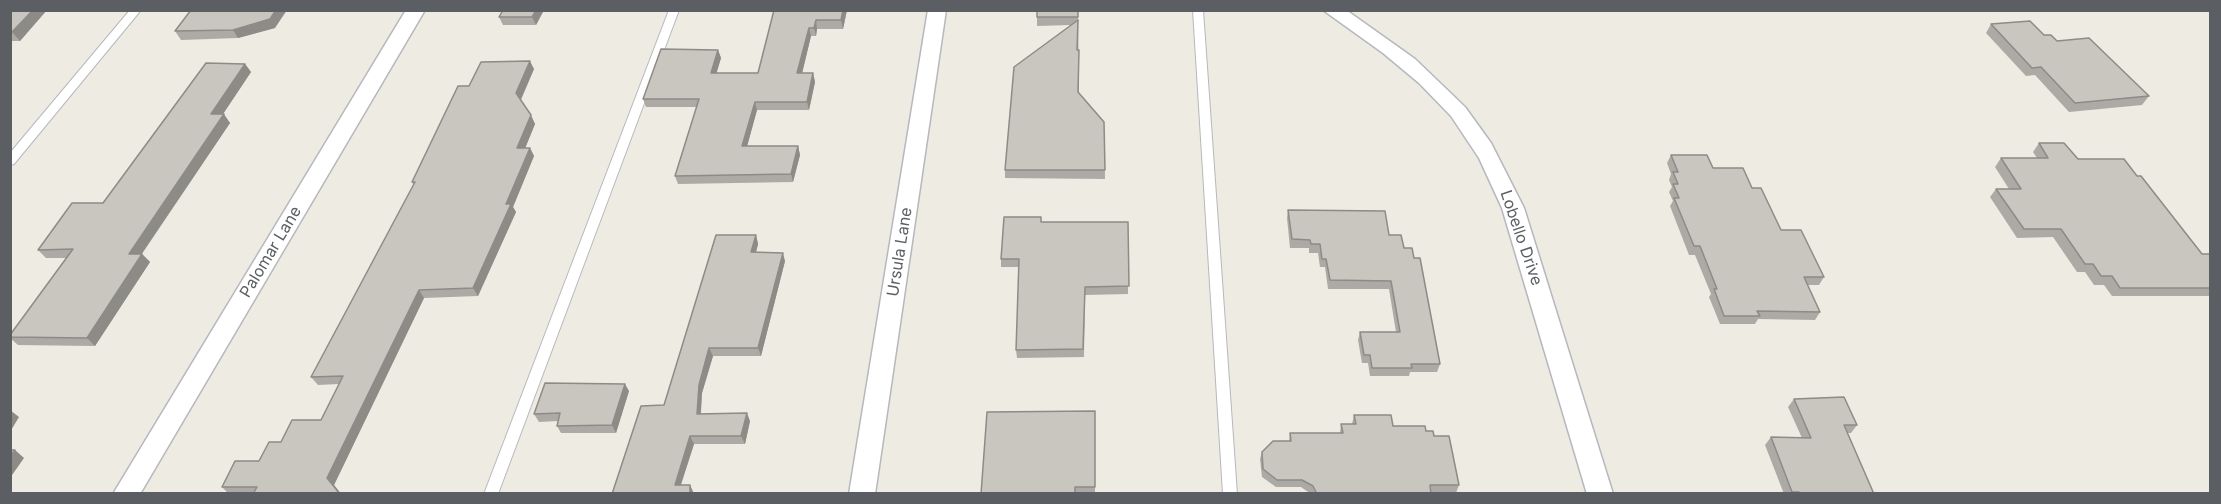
<!DOCTYPE html>
<style>
body{margin:0}
#map{position:relative;width:2221px;height:504px;overflow:hidden;background:#eeebe2;font-family:Inter,sans-serif}
canvas{display:block}
.frame{position:absolute;inset:0;border:12px solid #5b5f63;pointer-events:none}
</style>
<div id="map">
<canvas width="2221" height="504"></canvas>
<div class="frame"></div>
</div>
<script>
const ctx = document.querySelector('canvas').getContext('2d');
ctx.lineJoin = 'round';
function trace(path, color, width, dash) { ctx.strokeStyle = color; ctx.lineWidth = width; ctx.lineCap = dash ? 'butt' : 'round'; ctx.setLineDash(dash || []); ctx.stroke(path); }
function paint(path, color) { ctx.fillStyle = color; ctx.fill(path, 'evenodd'); }
function label(font, color, halo, rows, align = 'center') {
  ctx.font = font + ' Inter,sans-serif'; ctx.lineWidth = 4.5; ctx.setLineDash([]); ctx.textBaseline = 'middle'; ctx.strokeStyle = halo; ctx.fillStyle = color; for (const [text, x, y, turn = 0] of rows) {
    ctx.save(); ctx.translate(x, y); ctx.rotate((+turn || 0) * Math.PI / 180); ctx.textAlign = isNaN(turn) ? turn : align; if (halo) ctx.strokeText(text, 0, 0); ctx.fillText(text, 0, 0); ctx.restore();
  }
}
const lane = new Path2D(`
 M130 10H141L14 164 10 165V153Z
 M669 10H679L498 494H484Z
 M1193 10H1203L1237 494H1223Z`);
const street = new Path2D(`
 M406 10H425L140 494H113Z
 M928 10H946L875 494H849Z
 M1323 10H1346L1415 59 1465 107 1491 143 1524 208 1613 494H1587L1502 208 1479 158 1451 116 1419 83 1383 53Z`);
trace(lane, '#b5b8bd', 2);
trace(street, '#b5b8bd', 3);
paint(lane, '#fff');
paint(street, '#fff');
paint(new Path2D(`
 M10 10H47L20 41H10Z
 M503 10H544L536 25H503L499 17Z
 M774 10H847L843 29H817L816 36H811L802 73H813L815 82 809 110H757L747 146H798L800 155 793 182 678 184 675 176 697 107H646L643 99 718 50 721 58 716 73H758Z
 M1037 10H1078L1079 93 1104 122 1105 179 1005 178V170L1070 25 1037 26Z
 M1991 24 2044 35 2057 41 2149 96 2142 105 2069 112 2035 75 2026 76 1986 33Z
 M275 28 238 38 181 40 175 31Z
 M245 64 251 72 223 114 230 123 142 254 150 262 95 346 18 345 10 338V335L67 258H46L38 250 103 203Z
 M534 69 521 100 535 124 525 148H530L534 156 513 207 516 212 478 296 424 298 334 485 341 494H229L222 487 259 461 281 442 321 420 339 384 318 385 311 377 414 186 412 182 469 86Z
 M2039 143 2078 159 2137 176 2202 254H2211V296H2112L2104 285H2094L2085 272H2077L2053 237 2017 238 1990 197 1996 189H2009L1995 167 2001 158H2037L2033 152Z
 M1671 155 1713 168 1752 188 1781 230 1824 277 1819 285H1807L1820 312 1815 320 1758 319 1755 324H1720L1709 297 1711 294 1695 255H1689L1670 206 1673 201 1669 192 1672 187 1669 180 1671 174 1667 163Z
 M1288 210 1389 235 1404 248 1440 364 1437 372H1410L1409 376H1370L1368 363H1362L1358 340 1360 332H1396L1389 289H1328L1325 267H1320L1318 253H1309V248H1290L1287 218Z
 M1042 222H1128V294L1085 295 1084 357 1017 358 1016 350 1019 267H1001V259Z
 M756 235 758 244 756 252 785 261 761 356H713L702 393 701 414 750 421 745 444H694L681 485H690L694 494H612L664 405Z
 M629 391 616 433H561L557 426 558 421 539 422 534 414Z
 M1794 399 1857 425 1851 433H1847L1874 494H1784L1765 445 1771 437 1802 438 1788 407Z
 M1095 411V494H981Z
 M1354 415 1393 426 1426 431 1434 436 1459 485 1456 493H1431V494H1311L1301 487H1276L1262 477 1260 459 1262 452 1289 441 1290 433H1340L1341 424H1352Z`), '#adaaa5');
paint(new Path2D(`
 M33 10H47L20 41 12 32Z
 M276 10H287L275 28 238 38 233 30Z
 M536 10H544L536 25 532 17Z
 M843 10H847L843 29 841 20Z
 M816 20 817 29 816 36 814 28Z
 M809 28 811 36 800 82 797 73Z
 M718 50 721 58 714 82 711 73Z
 M530 61 534 69 520 101 516 93Z
 M245 64 251 72 217 123 211 114Z
 M813 73 815 82 809 110 807 102Z
 M755 102 757 110 745 154 742 146Z
 M224 114 230 123 136 262 129 254Z
 M531 115 535 124 522 156 517 148Z
 M798 146 800 155 793 182 791 174Z
 M530 148 534 156 513 207 516 212 478 296 473 288 506 204Z
 M756 235 758 244 754 260 751 252Z
 M783 253 785 261 761 356 758 348Z
 M142 254 150 262 95 346 87 338Z
 M419 290 424 298 334 485 341 494H340L327 478Z
 M709 348 713 356 702 393 700 422 697 414 699 385Z
 M625 384 629 391 616 433 612 425Z
 M10 410 19 417 10 432Z
 M747 413 750 421 745 444 741 436Z
 M690 436 694 444 678 493 675 485Z
 M15 450 24 458 10 478V456Z
 M690 485 694 494H690Z`), '#8d8b86');
const building = new Path2D(`
 M10 10H33L12 32H10Z
 M191 10H276L270 19 233 30 175 31Z
 M503 10H536L532 17H499Z
 M774 10H843L841 20H816L814 28H809L797 73H813L807 102H755L742 146H798L791 174 675 176 699 99H643L661 49 718 50 711 73H758Z
 M1037 10H1078V17H1037Z
 M1078 20 1077 50H1079L1078 92 1104 122 1105 170H1005L1014 67Z
 M2030 21 2044 35H2051L2057 41 2089 38 2149 96 2075 103 2041 67 2032 68 1991 24Z
 M530 61 516 93 531 115 517 148H530L506 204H511L473 288 419 290 327 478 340 494H253L257 487H222L235 461H259L269 442H281L292 420H321L343 376 311 377 415 182H412L458 86H469L481 62Z
 M206 63 245 64 211 114H224L129 254H142L87 338 10 337V335L73 249 38 250 72 203H103Z
 M2039 143H2064L2078 159H2124L2137 176H2141L2202 254H2211V288H2120L2112 276H2101L2093 264H2085L2061 229H2024L1996 189H2021L2001 158H2048Z
 M1671 155H1707L1713 168H1743L1752 188H1761L1781 230H1801L1824 277H1804L1820 312 1757 311 1760 316H1724L1714 289H1717L1700 246H1694L1674 198H1679L1673 184H1678L1673 172H1678Z
 M1288 210 1385 211 1389 235H1401L1404 248H1412L1414 258H1420L1440 364H1411L1412 368H1372L1370 355H1364L1360 332H1400L1391 281 1330 280 1326 259H1322L1320 244H1311L1310 240 1292 239Z
 M1004 217H1041V222H1128L1129 286 1085 287 1083 349 1016 350 1019 259H1001Z
 M716 235H756L751 252 783 253 758 348H709L699 385 697 414 747 413 741 436H690L675 485H690V494H612L641 406 664 405Z
 M545 383 625 384 612 425 557 426 560 413 534 414Z
 M1844 397 1857 425H1844L1874 494H1800L1799 492H1792L1771 437 1811 438 1794 399Z
 M1095 411V487H1075V494H981L987 412Z
 M1354 415H1391L1393 426H1425L1426 431H1433L1434 436H1449L1459 485H1430L1431 494H1317L1313 486 1302 480H1277L1263 469 1262 452 1273 441H1291L1290 433H1343L1341 424H1356Z
 M10 450H15L10 456Z`);
paint(building, '#c9c6c0');
trace(building, '#8d8b86', 1.5);
label('16px', '#5b5f63', '#fff', [
 ["Lobello Drive",1521,238,71],
 ["Palomar Lane",271,252,-59],
 ["Ursula Lane",900,252,-81]
]);
</script>
